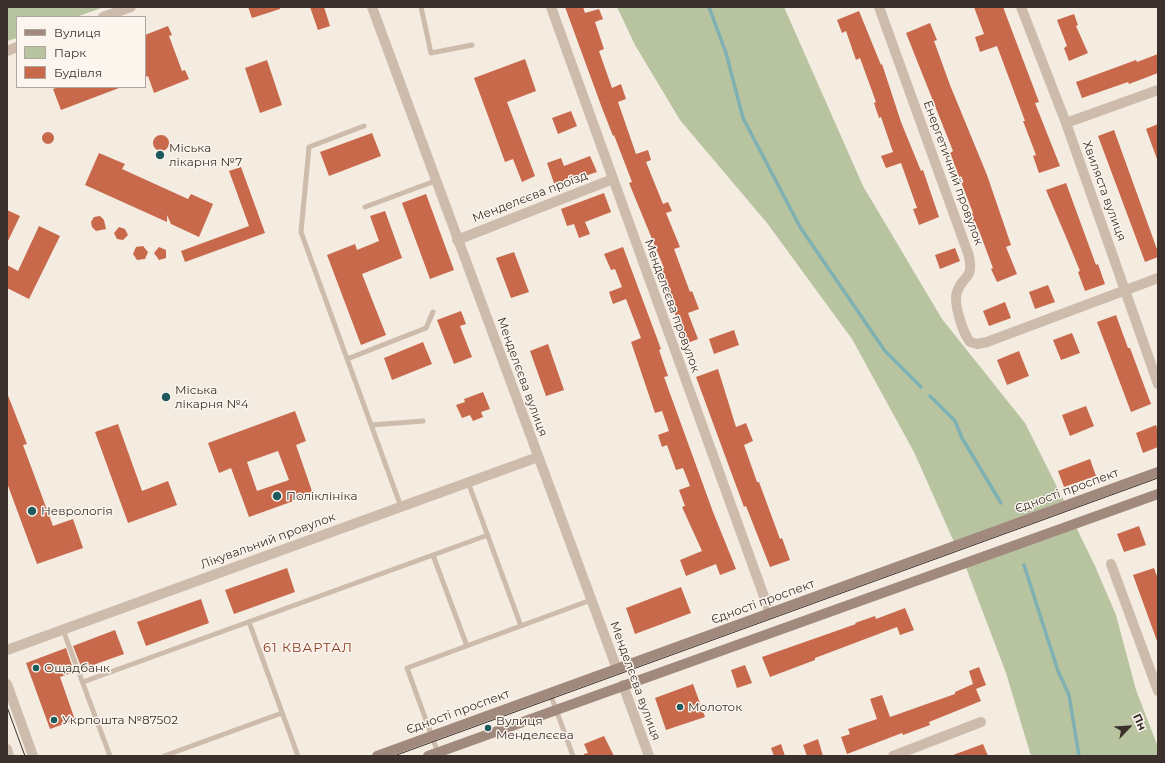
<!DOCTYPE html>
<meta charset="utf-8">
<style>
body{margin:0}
#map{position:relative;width:1165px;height:763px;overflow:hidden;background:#f4ebe1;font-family:Montserrat,sans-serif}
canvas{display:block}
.frame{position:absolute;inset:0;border:8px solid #3b302b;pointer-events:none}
.legend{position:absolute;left:16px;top:16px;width:130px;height:72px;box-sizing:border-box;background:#fbf5ee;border:1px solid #aea6a0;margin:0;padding:5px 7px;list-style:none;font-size:12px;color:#3b302b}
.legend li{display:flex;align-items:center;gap:8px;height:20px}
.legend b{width:20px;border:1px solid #aea6a0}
.north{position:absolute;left:1109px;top:707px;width:40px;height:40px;-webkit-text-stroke:3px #fbf5ee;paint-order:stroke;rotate:65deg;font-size:11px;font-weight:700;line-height:16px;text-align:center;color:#3b302b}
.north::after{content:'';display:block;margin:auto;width:14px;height:18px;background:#3b302b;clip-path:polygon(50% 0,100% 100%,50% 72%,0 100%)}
</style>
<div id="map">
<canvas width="1165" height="763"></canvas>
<div class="frame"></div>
<ul class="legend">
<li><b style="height:5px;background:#a18a7d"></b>Вулиця</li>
<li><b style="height:11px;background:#b8c4a0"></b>Парк</li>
<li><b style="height:11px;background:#c8694b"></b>Будівля</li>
</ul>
<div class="north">Пн</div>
</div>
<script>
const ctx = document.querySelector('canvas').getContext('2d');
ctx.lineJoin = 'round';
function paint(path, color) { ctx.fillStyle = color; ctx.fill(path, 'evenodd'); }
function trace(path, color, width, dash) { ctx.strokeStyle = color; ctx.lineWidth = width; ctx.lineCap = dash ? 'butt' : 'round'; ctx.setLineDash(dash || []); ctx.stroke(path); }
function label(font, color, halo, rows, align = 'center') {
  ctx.font = font + ' Montserrat,sans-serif'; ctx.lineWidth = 3; ctx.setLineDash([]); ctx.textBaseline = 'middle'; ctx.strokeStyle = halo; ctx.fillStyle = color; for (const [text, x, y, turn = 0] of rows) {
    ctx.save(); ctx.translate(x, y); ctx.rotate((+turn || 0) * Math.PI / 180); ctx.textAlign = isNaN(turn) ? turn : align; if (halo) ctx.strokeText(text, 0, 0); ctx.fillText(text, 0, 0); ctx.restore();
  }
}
paint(new Path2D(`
 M7 7H104L76 17H17V38L7 41Z
 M617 7H784L863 186 942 319 1025 423 1064 501 954 542 914 452 852 339 767 223 680 120 635 45Z
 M1075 525 1095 566 1116 615 1136 690 1158 747V756H1031L1006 673 965 565Z`), '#b8c4a0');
trace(new Path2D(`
 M709 7 726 53 743 118 800 227 885 351 921 387
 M930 396 955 421 962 438 1001 503
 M1024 565 1058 671 1069 695 1079 756`), '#7fb0b2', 3.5);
paint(new Path2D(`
 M248 7H280V9L252 18Z
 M310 7H324L330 26 318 30Z
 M565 7H583L585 13 599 9 603 19 595 22 604 49 599 51 612 88 621 84 626 99 618 102 636 154 648 150 651 160 646 162 663 204 668 202 672 211 666 213 680 247 674 249 690 292 692 291 699 309 688 313 698 339 685 344 660 269 664 268 629 183 632 182 614 135 613 136 602 108Z
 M974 7H1003L1039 102 1035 103 1060 166 1039 173 1033 156 1036 155 1023 121H1025L997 46 980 52 975 37 984 34Z
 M859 11 881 65 882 64 901 122 921 171 923 170 939 217 919 225 913 209 917 208 901 163 886 168 881 156 893 152 881 117 879 118 874 103 876 102 860 58 856 60 846 31 842 33 837 20Z
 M1074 14 1078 25 1076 26 1088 53 1069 61 1064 48 1067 46 1057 20Z
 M930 23 937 40 934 41 950 85 987 175 1011 245 1006 247 1017 274 997 282 991 269 993 268 978 228H976L971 214 973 213 950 153 953 151 906 33Z
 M168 26 172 35 169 36 182 71 185 70 189 79 154 93 148 76 145 77V35Z
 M1158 54V73L1129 84 1128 82 1082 98 1076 82 1136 60 1137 62Z
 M525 59 536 91 507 102 535 176 522 182 513 159 505 162 474 78Z
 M267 60 282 105 260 113 245 68Z
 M59 87H119V88L61 110 53 89Z
 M571 111 577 126 558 134 552 118Z
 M1158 124V159H1157L1146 129Z
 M1114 130 1158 252V257L1145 262 1098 136Z
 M42 138a6 6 0 1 1 12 0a6 6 0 1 1-12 0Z
 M372 133 381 156 329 176 320 152Z
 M153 143a8 8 0 1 1 16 0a8 8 0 1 1-16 0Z
 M99 153 125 164 122 169 188 199 191 194 213 204 199 237 171 224 167 215V222L85 185Z
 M590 156 597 172 555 186 547 163 561 158 564 166Z
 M241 167 265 233 185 262 181 251 249 226 229 171Z
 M1066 183 1096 265 1098 264 1105 284 1085 291 1078 272 1080 271 1066 237 1046 190Z
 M604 193 611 212 585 222 590 234 579 238 574 224 567 226 561 209Z
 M426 194 454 270 430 279 402 203Z
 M7 210 20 216 7 243Z
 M385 211 402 258 362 274 386 335 361 345 327 255 355 244 357 250 379 241 370 216Z
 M100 216 104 220 106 229 96 231 92 227 91 222 94 217Z
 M39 226 60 236 29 299 7 288V265L18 271Z
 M119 227 125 229 128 235 123 240 117 239 114 233Z
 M143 246 148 252 145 259 137 260 133 254 136 247Z
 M159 247 166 250V258L159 260 154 253Z
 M623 247 661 349 659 350 668 376 664 377 713 512 736 569 720 575 716 564 686 576 680 560 702 551 682 507 685 506 679 490 690 486 683 468 676 470 667 445 662 447 658 435 669 431 662 411 655 413 631 342 641 338 626 299 613 304 609 292 622 287 615 269 611 270 604 254Z
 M955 248 960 261 940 269 935 255Z
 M514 252 529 292 511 298 496 258Z
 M1048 285 1055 302 1035 309 1029 292Z
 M1005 302 1011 318 989 326 983 311Z
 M461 311 466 324 460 326 472 357 454 364 437 320Z
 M1116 315 1128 348H1130L1151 404 1131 412 1097 322Z
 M734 330 739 345 714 354 709 339Z
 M1072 333 1080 353 1061 360 1053 340Z
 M423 342 432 364 392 380 384 358Z
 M548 344 564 390 546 396 530 351Z
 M1019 351 1029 376 1007 385 997 360Z
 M718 369 736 427 746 423 753 441 744 445 757 482H759L780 539 782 538 790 560 770 567 746 506 744 507 696 377Z
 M483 392 490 409 481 412 483 417 473 421 470 415 462 418 456 405 465 402 464 399Z
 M7 393 27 444 23 445 53 526 73 519 83 548 37 564 7 483Z
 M1086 406 1094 426 1070 436 1062 415Z
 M295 411 306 441 296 445 313 494 249 517 231 468 219 473 208 443ZM278 451 289 480 257 491 247 462Z
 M118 424 142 491 168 481 177 505 128 523 95 432Z
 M1156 425 1158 431V447L1143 453 1136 433Z
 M1090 459 1096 476 1064 487 1058 471Z
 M1139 526 1146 545 1124 552 1117 534Z
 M287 568 295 592 234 614 225 590Z
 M1154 568 1158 579 1157 641 1133 575Z
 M681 587 691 613 635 634 626 608Z
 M201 599 209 623 146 646 137 622Z
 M905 608 914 630 900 635 897 627 815 658V660L770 677 762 657 856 624 855 623 875 616 876 619Z
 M115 630 124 654 82 669 73 646Z
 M66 648 74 672 60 677 75 720 50 729 26 663Z
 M745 665 752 683 737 688 731 670Z
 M979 667 986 685 976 689 981 701 929 722 930 725 903 735 902 733 847 754 841 737 850 734 848 729 877 719 870 699 882 695 890 717 955 694V692L973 684 969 671Z
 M693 684 705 717 666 730 655 698Z
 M604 736 614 756H584V754L588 753 584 744Z
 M818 739 823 756H807L803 745Z
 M781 744 785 756H774L771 748Z
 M983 744 988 756H953V755Z`), '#c8694b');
trace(new Path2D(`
 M421 7 431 53 472 45
 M364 126 309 147 301 232 401 507
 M365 207 435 181
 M347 359 426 328 433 312
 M371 425 423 421
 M468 482 521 626
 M433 555 467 646
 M249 622 298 756
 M63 630 110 756
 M83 682 488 535
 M550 693 573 756
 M438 753 407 668 591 600
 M164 756 282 713`), '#cdbbac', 5);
trace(new Path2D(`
 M372 7 617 669
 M551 7 770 613
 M879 7 969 256C974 281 962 275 957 292 953 303 963 333 970 342L977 344 987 342 1158 278
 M1021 7 1066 123 1158 384
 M103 17 131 7
 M7 51 17 47
 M1066 123 1158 90
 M457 240 613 179
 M1111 564 1158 691
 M7 650 538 457
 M623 685 649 756
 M893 756 981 722`), '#cdbbac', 10);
trace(new Path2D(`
 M7 684 33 756
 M7 749 9 756`), '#cdbbac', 10);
trace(new Path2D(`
 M377 756 1158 472
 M428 756 1158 494`), '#a18a7d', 10);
trace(new Path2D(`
 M7 707 25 756
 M394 756 1158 478`), '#3b302b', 1);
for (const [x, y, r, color] of [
 [160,155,5,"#1f5a5e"],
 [166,397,5,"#1f5a5e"],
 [277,496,5,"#1f5a5e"],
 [32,511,5,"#1f5a5e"],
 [36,668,4,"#1f5a5e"],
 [680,707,4,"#1f5a5e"],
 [54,720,4,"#1f5a5e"],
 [488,728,4,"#1f5a5e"]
]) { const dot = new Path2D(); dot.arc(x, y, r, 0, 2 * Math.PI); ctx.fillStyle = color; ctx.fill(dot); trace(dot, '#fbf5ee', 1.5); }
label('12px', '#3b302b', '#fbf5ee', [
 ["Міська",169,148],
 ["лікарня №7",169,162],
 ["Міська",175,390],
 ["лікарня №4",175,404],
 ["Поліклініка",286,496],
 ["Неврологія",41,511],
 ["Ощадбанк",44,668],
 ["Молоток",688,707],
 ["Укрпошта №87502",62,720],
 ["Вулиця",496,721],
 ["Менделєєва",496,735]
], 'left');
label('12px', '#3b302b', '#fbf5ee', [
 ["Енергетичний провулок",953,173,70],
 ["Хвиляста вулиця",1104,191,70],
 ["Менделєєва проїзд",530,197,-21],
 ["Менделєєва провулок",672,306,70],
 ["Менделєєва вулиця",522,377,70],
 ["Єдності проспект",1067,491,-20],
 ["Лікувальний провулок",268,541,-20],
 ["Єдності проспект",763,602,-20],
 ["Менделєєва вулиця",635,681,70],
 ["Єдності проспект",458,712,-20]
]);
ctx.letterSpacing = '1px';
label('13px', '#8c3b22', '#fbf5ee', [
 ["61 КВАРТАЛ",308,648]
]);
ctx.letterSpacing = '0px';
</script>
